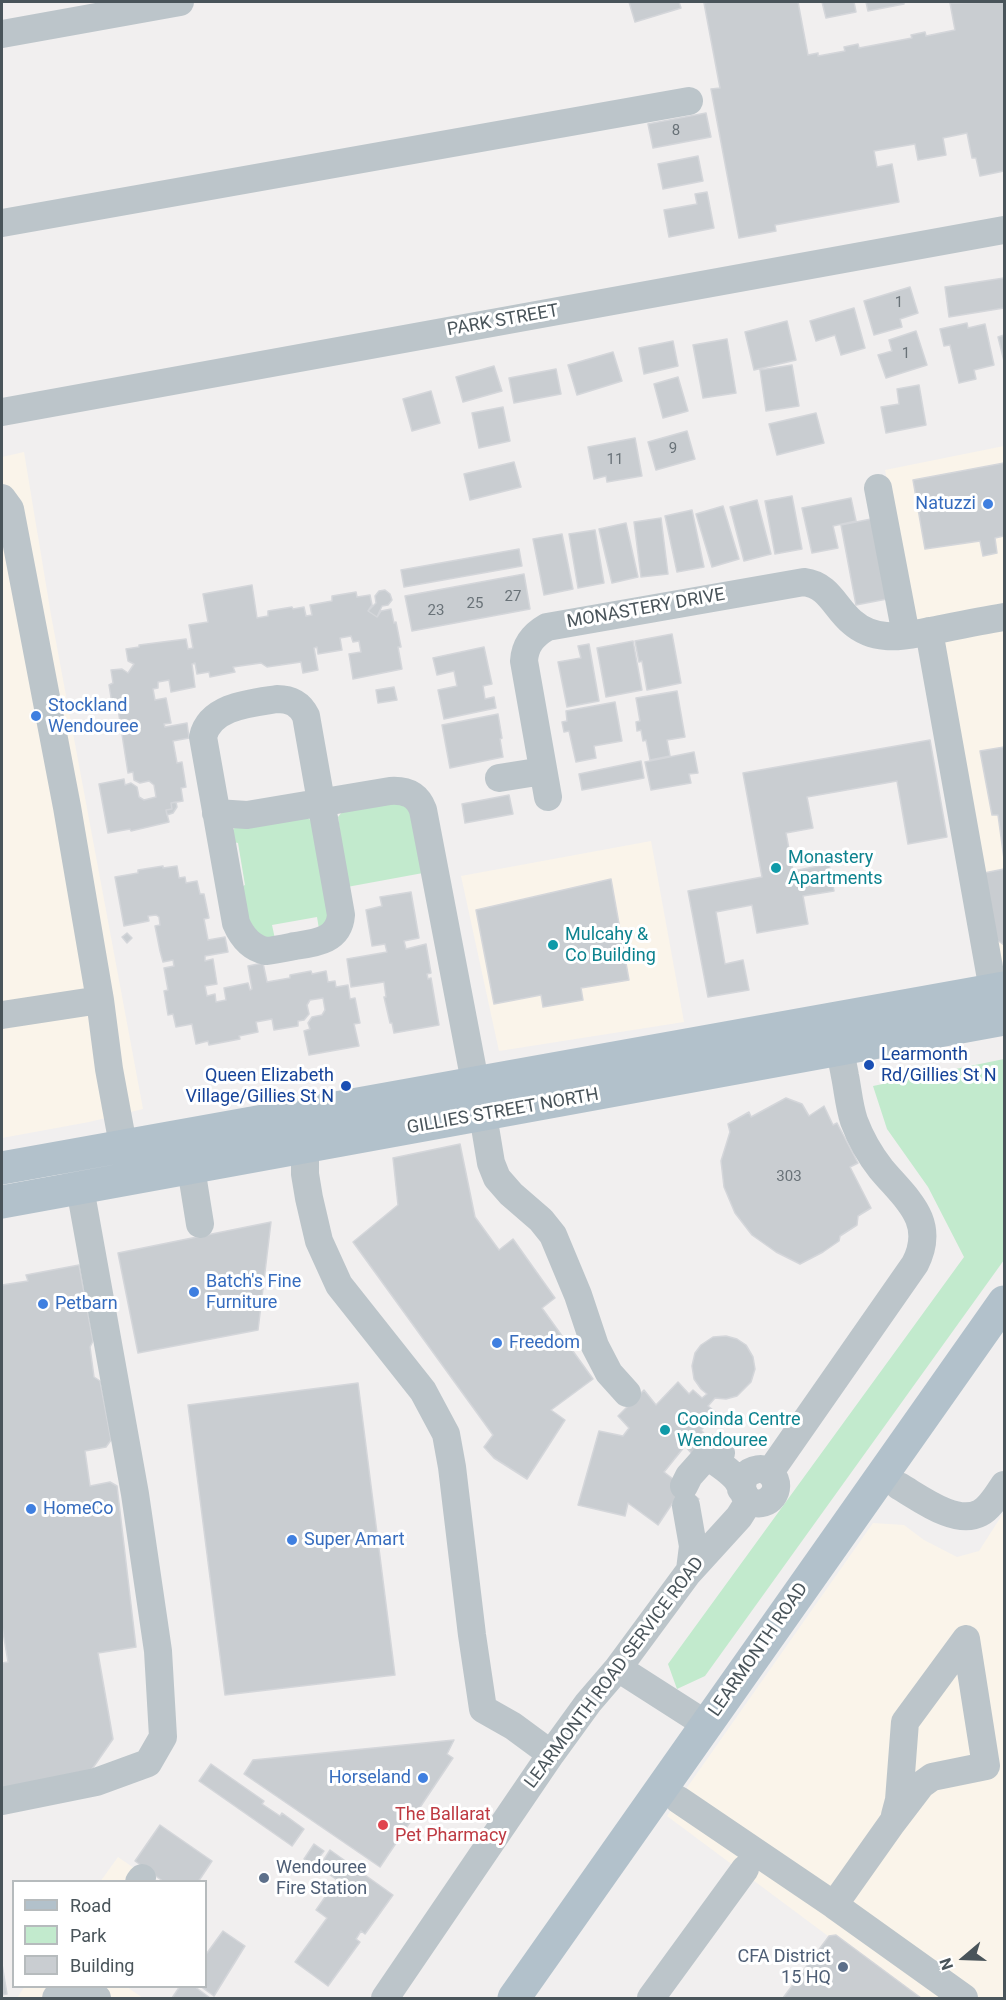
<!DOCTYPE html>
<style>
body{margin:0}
#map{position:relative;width:1006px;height:2000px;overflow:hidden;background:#f1efef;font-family:Roboto,sans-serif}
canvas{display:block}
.frame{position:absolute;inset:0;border:3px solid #49545a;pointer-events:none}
.legend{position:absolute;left:12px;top:1880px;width:195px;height:108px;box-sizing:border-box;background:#fff;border:2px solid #b6bbbd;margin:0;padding:8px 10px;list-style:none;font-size:18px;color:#49545a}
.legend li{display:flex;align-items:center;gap:12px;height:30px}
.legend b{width:30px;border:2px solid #b6bbbd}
.north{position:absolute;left:934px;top:1928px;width:60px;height:60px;-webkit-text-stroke:4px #fff;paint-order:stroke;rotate:251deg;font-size:16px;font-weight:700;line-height:24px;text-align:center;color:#49545a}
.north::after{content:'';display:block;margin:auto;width:21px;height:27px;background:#49545a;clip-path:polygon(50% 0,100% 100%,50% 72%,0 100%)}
</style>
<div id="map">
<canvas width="1006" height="2000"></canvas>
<div class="frame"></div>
<ul class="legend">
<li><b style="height:8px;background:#b2c1cb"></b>Road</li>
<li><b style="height:16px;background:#c2eacd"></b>Park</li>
<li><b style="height:16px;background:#c9cdd1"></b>Building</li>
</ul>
<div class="north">N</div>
</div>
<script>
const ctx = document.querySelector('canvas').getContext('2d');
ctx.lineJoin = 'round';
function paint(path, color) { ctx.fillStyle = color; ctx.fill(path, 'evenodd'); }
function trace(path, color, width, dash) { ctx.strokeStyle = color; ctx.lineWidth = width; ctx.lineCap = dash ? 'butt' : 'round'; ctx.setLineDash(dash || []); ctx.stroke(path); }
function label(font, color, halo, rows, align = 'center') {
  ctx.font = font + ' Roboto,sans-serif'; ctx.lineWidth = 6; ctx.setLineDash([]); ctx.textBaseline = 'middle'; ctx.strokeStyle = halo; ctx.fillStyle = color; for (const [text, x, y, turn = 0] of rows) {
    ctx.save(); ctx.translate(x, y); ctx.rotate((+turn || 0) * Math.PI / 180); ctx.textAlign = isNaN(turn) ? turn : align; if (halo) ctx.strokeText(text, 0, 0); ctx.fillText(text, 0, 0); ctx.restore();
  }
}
paint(new Path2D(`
 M1004 446V961L978 966 943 766 885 470Z
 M24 452 51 615 143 1109 89 1122 2 1138V457Z
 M651 841 684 1022 499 1051 461 876Z
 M1004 1512V1998H783L828 1936 667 1816 873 1523 904 1525 924 1540 957 1557 979 1551Z
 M118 1857 144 1875 140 1881 100 1882Z
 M25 1986 127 1987 143 1998H17Z`), '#faf4ea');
paint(new Path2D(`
 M394 800 409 806 423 873 347 887 338 817 342 812Z
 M307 818 311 820 331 916 319 929 317 917 272 925 275 939 267 940 251 931 241 887 245 885 238 843 233 842 232 832 235 827Z
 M1004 1059V1260L705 1676 677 1689 668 1664 964 1257 928 1187 887 1129 873 1086Z`), '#c2eacd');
const building = new Path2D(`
 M629 2H679L681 8 635 22Z
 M709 2H798L808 55 818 53V56L845 51 844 47 858 44 859 48 912 38 911 35 925 32 926 36 955 30 950 3 1004 2V171L980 176 976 158H972L967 133 943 138 946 155 918 160 915 144 874 151 877 167 892 164 899 202 775 225 776 231 739 238 711 89 720 88 704 3Z
 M822 2H854L856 12 826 18Z
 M866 2H904V4L868 11Z
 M706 113 711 137 653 148 648 124Z
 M698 156 703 181 663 189 658 164Z
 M707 192 714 228 669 237 664 210 697 204 695 194Z
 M1004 278V308L949 317 945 287Z
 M910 287 918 313 900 319 902 327 874 335 864 301Z
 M854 308 865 348 841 355 835 335 816 341 810 321Z
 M787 321 796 360 754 370 745 332Z
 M967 323 968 328 985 324 994 365 974 370 976 379 959 383 950 345 944 346 940 329Z
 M916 331 927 365 886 378 878 355 892 351 889 340Z
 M1004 335V361L998 337Z
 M727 339 736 393 703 398 693 345Z
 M673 341 678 366 644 374 639 348Z
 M613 352 622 381 577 395 568 365Z
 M792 365 799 406 766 411 760 370Z
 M494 366 502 391 463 402 456 377Z
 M556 369 561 394 514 403 509 378Z
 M678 377 688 411 663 418 654 384Z
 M919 385 926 425 886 433 881 407 899 404 897 389Z
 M431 391 440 423 412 431 403 399Z
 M503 407 510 441 479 448 472 413Z
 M816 413 824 443 777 455 769 424Z
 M687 431 695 459 656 470 648 442Z
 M635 438 642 476 607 482 606 476 594 479 588 447Z
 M514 462 521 487 470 500 464 474Z
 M1004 463V536L995 538 997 553 983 556 980 541 925 549 913 480Z
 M792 496 802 549 775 554 765 501Z
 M851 498 856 521 833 526 838 548 812 553 802 508Z
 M757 500 771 554 744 561 730 507Z
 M723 506 739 559 712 567 696 514Z
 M692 510 704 567 677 572 665 516Z
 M661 518 668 574 641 577 634 522Z
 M871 519 887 599 856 605 841 525Z
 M626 523 638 577 612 583 599 529Z
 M595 530 604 583 578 588 569 534Z
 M562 534 573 589 544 595 533 539Z
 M519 549 522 566 404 587 401 570Z
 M524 574 530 609 412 631 405 596Z
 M252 585 257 618 268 616V611L292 607 293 609 304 607 306 616 312 615 310 605 332 601V596L356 592 357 597 370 595 372 605 368 611 377 617 381 611 391 609 394 623 396 622 401 647H398L402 669 353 679 349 654 361 652 359 641 353 642 351 636 340 638 342 650 318 654 317 647 314 648 318 670 303 673 301 662 267 667 261 663 233 667 235 672 210 677 209 672 197 674 195 663 192 664 195 687 171 692 169 680 158 682V688L153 689 155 700 166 698 171 723 164 724 165 727 187 723 189 738 173 741 177 763 182 762 186 787 181 788 183 801 171 803 172 809 166 810 169 822 131 831 130 829 108 833 99 784 124 779 125 785 131 783 137 787 139 797 144 800 156 797 154 785 149 781 140 783 134 780 133 772 128 773 118 709 113 710 109 685 113 683 111 670 122 669 128 673 134 664 128 661 126 649 139 647V645L186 639 188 649 193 648 189 625 208 622 203 594Z
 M385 590 390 594 392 600 388 605 382 606 377 617 368 611 376 603 375 596 379 591Z
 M672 634 681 683 647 690 642 661 639 662 635 641Z
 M633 641 642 690 606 697 597 648Z
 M589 644 599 701 567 707 558 662 581 658 578 646Z
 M484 647 492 684 483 686 485 699 494 697 496 708 444 719 438 690 457 686 454 671 437 675 433 658Z
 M394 687 397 700 378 703 376 690Z
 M677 691 685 737 667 740 670 756 650 760 646 740 643 741 641 730 637 731 636 722 640 721 636 698Z
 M615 702 622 741 594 746 596 758 576 762 569 731 564 732 562 722 567 721 566 711Z
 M498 714 502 738 500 739 503 757 450 768 442 725Z
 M930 740 947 837 908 844 897 781 807 797 813 828 786 833 793 871 829 864 834 891 803 896 808 924 757 933 752 905 716 912 725 964 743 960 749 990 708 997 688 891 762 877 743 773Z
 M1004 747V859L998 815H992L980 751Z
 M694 752 698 773 689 774 691 783 651 790 645 762Z
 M641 761 644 778 582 790 579 774Z
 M509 795 513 814 465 823 462 804Z
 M176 802 177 807 173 813 167 815 166 810 172 809 171 803Z
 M163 866V868L177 866 179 878 185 877 186 883 197 881 200 894H204L209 918 204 919 208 940 225 937 228 952 205 956V961L213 959 217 984 205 986 207 996 215 994 216 1002 226 1000 224 988 248 983 250 990 252 989 248 966 263 963 267 982 290 978V975L311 971 312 974 326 971 328 982 335 981 336 987 348 985 350 999 355 998 360 1023 354 1024 359 1046 309 1055 304 1031 310 1029 308 1023 312 1017 322 1015 325 1010 323 998 310 1000 307 1005 309 1014 304 1020 298 1021V1026L274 1030 272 1019 256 1022 258 1032 239 1036 240 1039 209 1045 208 1041 196 1044 192 1024 176 1027 173 1014 168 1015 164 991 168 990 164 968 174 966 173 960 163 962 160 951 155 926 160 925 159 917 156 915 148 916 149 921 124 926 115 877 138 873V870Z
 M1004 869V945L997 940 984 873Z
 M611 879 629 980 581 988 583 1000 543 1007 541 995 494 1004 476 910Z
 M411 892 419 938 404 941 406 949 426 944 431 973 427 974 428 979 431 978 439 1025 394 1033 392 1023H390L384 997H386L384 982 351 987 347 959 387 952 385 944 372 946 366 910 382 906 380 897Z
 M127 933 132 938 127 943 122 937Z
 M786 1098 802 1104 809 1116 824 1106 833 1125 837 1123 858 1163 850 1167 871 1208 858 1216 857 1225 840 1236 839 1241 823 1252 800 1264 776 1252 752 1235 735 1213 724 1187 721 1161 730 1132 728 1124 749 1112 751 1117Z
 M460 1144 475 1217 499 1250 513 1239 555 1298 542 1308 593 1379 551 1410 565 1420 527 1479 494 1458 484 1447 493 1435 353 1242 398 1205 393 1158Z
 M271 1222 258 1330 138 1353 118 1253Z
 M79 1265 93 1341 90 1347 94 1377 100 1381 111 1440 106 1447 85 1451 90 1486 110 1482 117 1486 136 1647 98 1653 113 1739 90 1772 2 1788V1663L8 1662 2 1626V1285L28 1281 26 1275Z
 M726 1336 737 1339 746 1345 753 1357 755 1369 751 1382 737 1396 726 1399 715 1398 708 1406 718 1414 701 1430 709 1439 693 1455 685 1446 664 1472 699 1499 677 1510 674 1501 658 1525 628 1503 625 1516 578 1505 599 1431 623 1436 629 1428 618 1416 644 1390 656 1405 678 1382 689 1394 693 1390 702 1398 707 1394 701 1389 694 1379 692 1366 695 1353 701 1345 713 1337Z
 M358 1383 395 1675 225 1695 188 1405Z
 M454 1740 447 1754 453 1758 380 1867 244 1774 253 1760Z
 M211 1764 264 1801 262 1804 280 1816 282 1813 304 1829 292 1846 199 1781Z
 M160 1825 212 1861 198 1882H164L135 1861Z
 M314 1844 324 1851 313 1865 304 1859Z
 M330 1850 393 1895 365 1934 361 1931 356 1939 360 1942 328 1986 295 1962 327 1918 316 1910 337 1880 319 1867Z
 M223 1931 245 1946 214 1996 200 1986H206V1952L207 1953Z
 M836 1935 921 1998H783L829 1936Z
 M2 1964 7 1994 2 1995Z
 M180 1986H194L210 1998H172Z`);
paint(building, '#c9cdd1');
trace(building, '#d4d6da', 1.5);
trace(new Path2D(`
 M2 34 180 2
 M2 223 689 101
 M2 412 1004 230
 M878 488 906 635
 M2 498 10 509 67 807 100 1000 109 1069 123 1145
 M929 631 993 990
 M277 699C291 699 300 704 306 716L341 915C339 941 315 943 295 946 285 948 276 950 266 951 251 948 242 937 236 923L203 737C210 706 251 703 277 699Z
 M499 778 543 771
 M548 797 524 661C525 645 533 635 547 627L804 582C829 585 835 608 852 622 861 630 873 635 886 636 901 638 917 633 931 631 956 626 980 621 1004 617
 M216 813 247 815 390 791C405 790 417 794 423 810L475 1082
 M2 1015 100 1000
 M483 1115 491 1163 497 1178 511 1194 541 1220 553 1235 578 1295 595 1346 609 1373 627 1393
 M305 1148V1174L309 1198 319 1241 339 1285 423 1391 446 1434 452 1467 472 1635 483 1709 513 1726 551 1754
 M191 1168 200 1224
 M707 1456C717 1463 733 1472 739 1483 744 1490 743 1498 752 1502 768 1509 784 1489 772 1475 764 1465 751 1469 744 1477L741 1489
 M770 1472 915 1264C937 1221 906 1199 881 1169 870 1155 860 1137 854 1121 849 1106 848 1091 845 1076 842 1059 838 1043 835 1026
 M684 1486 689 1476 714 1448 721 1453
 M899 1486C920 1498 956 1526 980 1513 990 1508 998 1494 1004 1485
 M686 1506 693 1546 690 1570
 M618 1668 707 1725
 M679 1800 834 1905 964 1998
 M2 1801 96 1782 148 1763 163 1737 158 1651 135 1494 80 1188
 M895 1815 899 1800 905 1722 966 1639
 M139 1882 142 1878
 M834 1905 892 1823 921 1785 932 1777 986 1766 966 1639
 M81 1986 97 1998
 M56 1998 65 1986
 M385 1998 551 1754 588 1703 618 1668 688 1573 739 1517 749 1501
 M651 1998 745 1869`), '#bcc5ca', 28);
trace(new Path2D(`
 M2 1168 1004 988
 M2 1202 1004 1019
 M514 1998 1004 1302`), '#b2c1cb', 33);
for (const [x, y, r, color] of [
 [988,504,6,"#3f7fe0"],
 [36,716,6,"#3f7fe0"],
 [776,868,6,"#0f9aa8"],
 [553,945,6,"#0f9aa8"],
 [869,1065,6,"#1a4fb4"],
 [346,1086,6,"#1a4fb4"],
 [194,1292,6,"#3f7fe0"],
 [43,1304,6,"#3f7fe0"],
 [497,1343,6,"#3f7fe0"],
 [665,1430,6,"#0f9aa8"],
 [31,1509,6,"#3f7fe0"],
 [292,1540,6,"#3f7fe0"],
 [423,1778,6,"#3f7fe0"],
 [383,1825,6,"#e0444e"],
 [264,1878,6,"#5c6f8a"],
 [843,1967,6,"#5c6f8a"]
]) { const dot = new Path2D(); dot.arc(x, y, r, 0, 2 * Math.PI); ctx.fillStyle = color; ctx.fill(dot); trace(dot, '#fff', 2); }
label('15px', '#697278', null, [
 ["8",676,131],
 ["1",899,303],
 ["1",906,354],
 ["9",673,449],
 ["11",615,460],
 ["27",513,597],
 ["25",475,604],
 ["23",436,611],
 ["303",789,1177]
]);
label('18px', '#49545a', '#fff', [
 ["PARK STREET",503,321,-10],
 ["MONASTERY DRIVE",646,609,-10],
 ["GILLIES STREET NORTH",503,1112,-10],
 ["LEARMONTH ROAD",759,1650,-55],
 ["LEARMONTH ROAD SERVICE ROAD",615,1673,-53]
]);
label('18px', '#366cbe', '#fff', [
 ["Natuzzi",976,504,"right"],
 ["Stockland",48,706],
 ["Wendouree",48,727],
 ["Batch's Fine",206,1282],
 ["Furniture",206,1303],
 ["Petbarn",55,1304],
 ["Freedom",509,1343],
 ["HomeCo",43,1509],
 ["Super Amart",304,1540],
 ["Horseland",411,1778,"right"]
], 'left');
label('18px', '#0d838f', '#fff', [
 ["Monastery",788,858],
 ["Apartments",788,879],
 ["Mulcahy &",565,935],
 ["Co Building",565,956],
 ["Cooinda Centre",677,1420],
 ["Wendouree",677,1441]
], 'left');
label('18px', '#164399', '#fff', [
 ["Learmonth",881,1055],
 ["Rd/Gillies St N",881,1076],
 ["Queen Elizabeth",334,1076,"right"],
 ["Village/Gillies St N",334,1097,"right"]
], 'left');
label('18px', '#be3a42', '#fff', [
 ["The Ballarat",395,1815],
 ["Pet Pharmacy",395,1836]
], 'left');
label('18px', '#4e5e75', '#fff', [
 ["Wendouree",276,1868],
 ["Fire Station",276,1889],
 ["CFA District",831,1957,"right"],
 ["15 HQ",831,1978,"right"]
], 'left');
</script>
